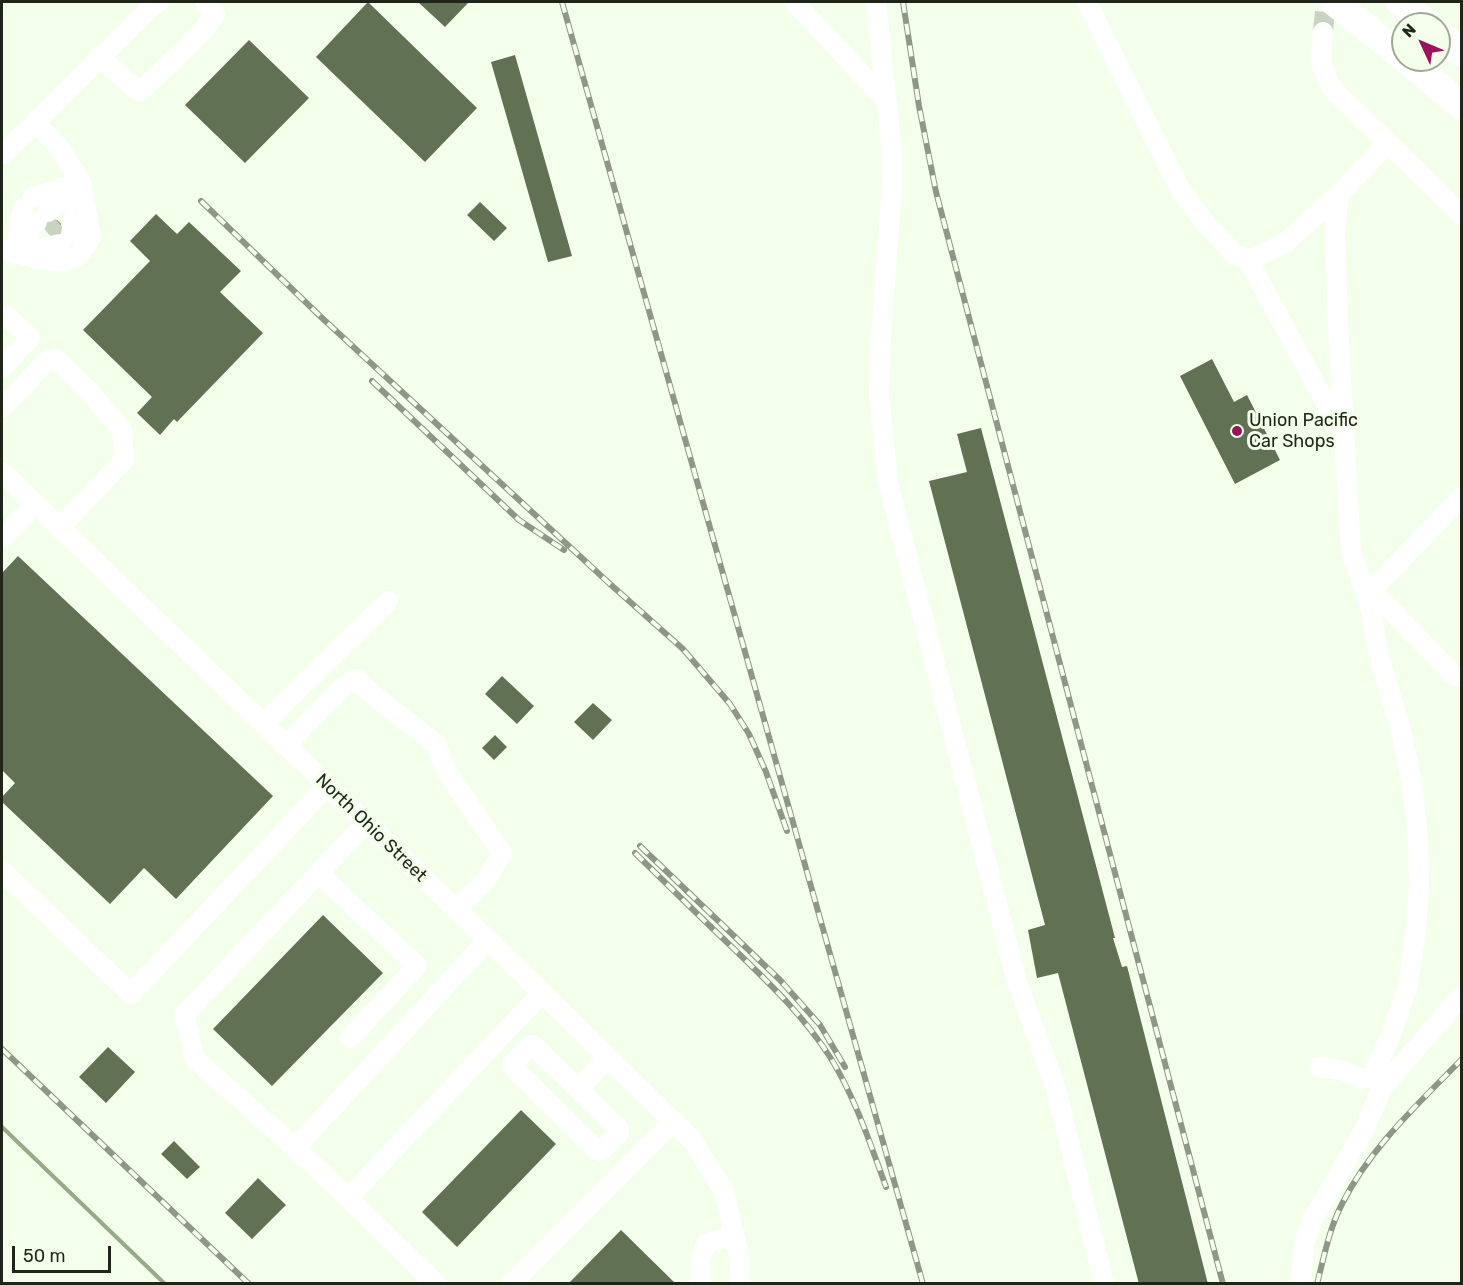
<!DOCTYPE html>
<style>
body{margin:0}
#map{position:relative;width:1463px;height:1285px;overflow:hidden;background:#f3ffea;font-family:Rubik,sans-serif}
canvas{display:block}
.frame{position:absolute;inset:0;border:3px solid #1f2619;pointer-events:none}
.north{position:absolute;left:1391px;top:12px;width:60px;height:60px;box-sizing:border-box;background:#f3ffea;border:2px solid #9ea896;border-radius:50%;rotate:314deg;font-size:16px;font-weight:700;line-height:24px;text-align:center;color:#1f2619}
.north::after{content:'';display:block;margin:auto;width:21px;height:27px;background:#9f115c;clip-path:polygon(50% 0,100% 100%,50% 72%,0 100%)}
.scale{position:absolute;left:12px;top:1246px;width:99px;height:27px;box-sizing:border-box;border:3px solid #1f2619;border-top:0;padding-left:8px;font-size:18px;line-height:21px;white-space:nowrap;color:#1f2619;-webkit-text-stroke:4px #f3ffea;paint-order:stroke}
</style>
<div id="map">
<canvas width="1463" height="1285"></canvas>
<div class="frame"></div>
<div class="north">N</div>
<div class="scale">50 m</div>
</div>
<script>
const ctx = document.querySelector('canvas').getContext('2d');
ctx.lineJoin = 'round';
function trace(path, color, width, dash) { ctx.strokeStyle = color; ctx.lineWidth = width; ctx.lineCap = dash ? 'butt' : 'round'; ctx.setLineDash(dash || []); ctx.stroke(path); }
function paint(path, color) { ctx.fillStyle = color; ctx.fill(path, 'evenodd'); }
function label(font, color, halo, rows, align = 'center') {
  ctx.font = font + ' Rubik,sans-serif'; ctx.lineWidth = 6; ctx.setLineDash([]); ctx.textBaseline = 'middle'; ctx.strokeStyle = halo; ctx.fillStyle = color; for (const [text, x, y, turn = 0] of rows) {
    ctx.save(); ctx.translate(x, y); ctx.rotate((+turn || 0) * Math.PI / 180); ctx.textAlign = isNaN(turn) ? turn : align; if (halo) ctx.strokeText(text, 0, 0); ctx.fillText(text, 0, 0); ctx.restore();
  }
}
trace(new Path2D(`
 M2 1127 165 1284`), '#96aa86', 4);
paint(new Path2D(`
 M368 2 477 108 425 162 316 57Z
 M418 2H469L445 27Z
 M249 40 309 98 245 163 185 105Z
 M515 55 572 256 548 262 491 62Z
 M480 202 507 228 494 241 467 215Z
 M156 214 177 234 189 222 241 271 220 292 263 333 177 422 174 419 160 435 137 413 152 397 83 330 150 261 130 241Z
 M57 220 61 224 59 232 49 234 46 230 49 224Z
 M1212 359 1234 402 1247 395 1280 460 1235 484 1180 376Z
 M981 428 1115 938H1113L1122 967 1127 966 1208 1284H1139L1058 973 1037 978 1028 930 1045 925 929 481 967 472 957 434Z
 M18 556 273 796 176 899 144 868 110 904 2 802V797L15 783 2 770V573Z
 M502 676 534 706 517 724 485 694Z
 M593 703 612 720 593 740 574 722Z
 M495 735 507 747 494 760 482 748Z
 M323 915 383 973 272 1086 213 1029Z
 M108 1047 135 1072 106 1103 79 1077Z
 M521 1110 556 1144 457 1247 422 1212Z
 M174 1141 200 1167 187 1179 161 1154Z
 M258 1178 286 1205 252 1239 225 1213Z
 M621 1230 676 1284H568Z`), '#617153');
trace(new Path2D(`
 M1323 32 1326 2
 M48 233 59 223`), '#c9d4c0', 20, [20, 10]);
trace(new Path2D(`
 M794 2 887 101
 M876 2 891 143 892 184 880 350 879 394 888 482 1017 982 1056 1089 1104 1284
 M1087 2 1181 191 1202 219 1234 254 1248 260 1284 244 1339 194
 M1323 32C1320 57 1319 69 1334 91L1462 215
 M99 57 138 91 144 88 201 33 215 15 205 2
 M2 155 154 4 159 2
 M33 197 81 182
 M48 212 74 188
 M71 234 79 194
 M18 249 37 222
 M2 250C14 254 27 256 40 259 67 264 77 263 91 237L81 182 59 147 34 122
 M23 252 60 244
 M15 254 23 208
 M1248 260 1341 431
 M2 368 30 338 7 316
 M2 408 47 361 56 359 89 391 122 430 124 460 59 528
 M2 472 488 940 692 1140 724 1191 740 1260 739 1284
 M2 538 35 505
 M1371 590 1455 676 1462 678
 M1366 596 1462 497
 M263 724 388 601
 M285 746 343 687 356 679 372 694 436 744 446 771 502 853 486 880 456 910
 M366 823 184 1015 195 1059 295 1148 488 940
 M2 871 131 994 327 786
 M318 873 417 966 350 1038
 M531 1045 534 1046 619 1129V1133L601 1151 597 1150 513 1068 512 1064Z
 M1319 1067 1340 1070 1362 1079 1375 1075
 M1382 1088 1462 995
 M578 1089 608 1058
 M295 1148 348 1198
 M436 1284 348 1198 542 993
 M511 1284 673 1122
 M701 1284 700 1258 707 1243 734 1235
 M1301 1284 1304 1243 1312 1221 1365 1128 1382 1088 1374 1078 1375 1070 1392 1032 1408 985 1415 938 1419 887 1418 839 1412 783 1401 730 1379 657 1371 610 1351 551 1338 327 1335 230 1339 194 1388 143`), '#fff', 20);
trace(new Path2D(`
 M1334 2 1403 57
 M1400 2 1427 24
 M1439 34 1462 53
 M1407 60 1462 106`), '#fff', 28);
const rail = new Path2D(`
 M562 2 923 1284
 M903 2 919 106 936 192 1223 1284
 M201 201 321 317 610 584 683 649 730 704 749 734 766 772 787 831
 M372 381 519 520 564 550
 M640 846 780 980 820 1025 845 1067
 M635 853C668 885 700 917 733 948 768 982 803 1015 830 1057 855 1097 870 1143 886 1187
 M2 1049 249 1284
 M1317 1284C1324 1257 1329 1229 1342 1204 1370 1148 1418 1104 1462 1059`);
trace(rail, '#8e9786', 6);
trace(rail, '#f3ffea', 4, [11]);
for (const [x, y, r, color] of [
 [1237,431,6,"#9f115c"]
]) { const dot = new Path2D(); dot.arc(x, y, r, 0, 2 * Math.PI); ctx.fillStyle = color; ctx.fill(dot); trace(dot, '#f3ffea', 2); }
label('18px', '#1f2619', '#f3ffea', [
 ["Union Pacific",1249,421],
 ["Car Shops",1249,442]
], 'left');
label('18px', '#1f2619', '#f3ffea', [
 ["North Ohio Street",371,828,44]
]);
</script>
